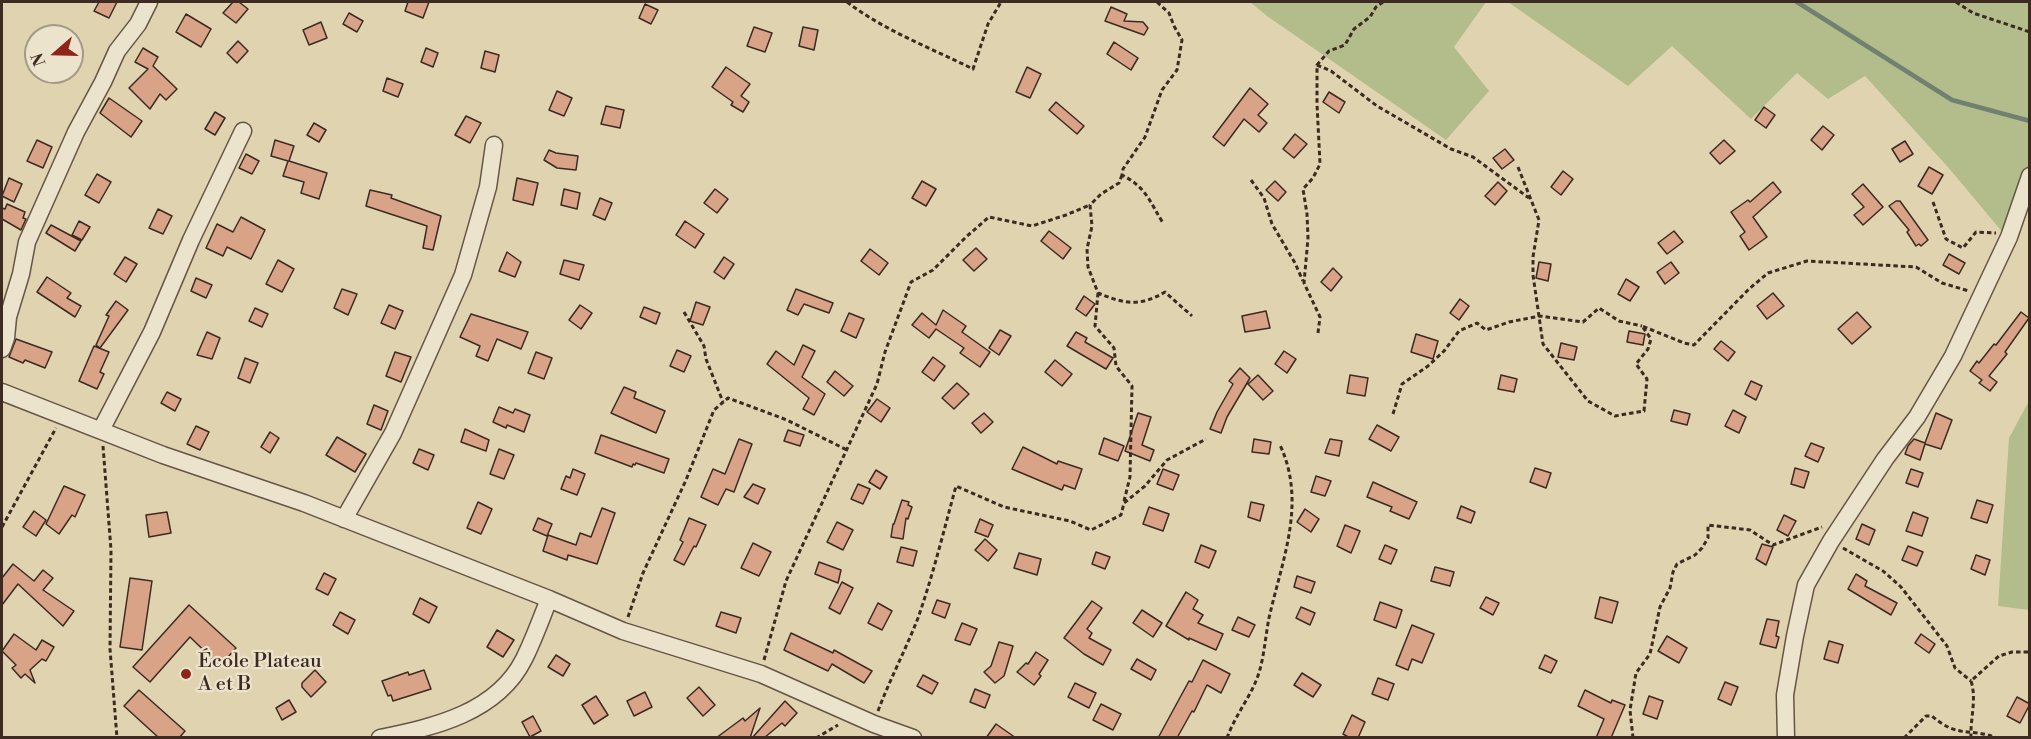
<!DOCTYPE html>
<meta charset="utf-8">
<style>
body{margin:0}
#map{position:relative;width:2031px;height:739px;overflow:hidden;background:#e0d4b0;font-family:"Libre Bodoni",serif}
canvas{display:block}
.frame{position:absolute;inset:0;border:3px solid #3d2a22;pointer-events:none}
.north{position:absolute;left:24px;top:24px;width:60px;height:60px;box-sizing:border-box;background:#ebe3cc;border:2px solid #a59988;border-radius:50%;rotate:250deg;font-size:16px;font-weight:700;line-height:24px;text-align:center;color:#3d2a22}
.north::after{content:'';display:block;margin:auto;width:21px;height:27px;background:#8f2418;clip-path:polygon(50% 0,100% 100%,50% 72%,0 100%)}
</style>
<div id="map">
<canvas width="2031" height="739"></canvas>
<div class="frame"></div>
<div class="north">N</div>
</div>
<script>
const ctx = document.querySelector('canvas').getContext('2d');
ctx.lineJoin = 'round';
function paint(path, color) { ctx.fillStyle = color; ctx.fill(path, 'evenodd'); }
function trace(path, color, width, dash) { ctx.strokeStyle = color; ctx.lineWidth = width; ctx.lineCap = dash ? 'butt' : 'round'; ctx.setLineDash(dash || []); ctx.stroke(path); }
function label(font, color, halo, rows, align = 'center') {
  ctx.font = font + ' "Libre Bodoni",serif'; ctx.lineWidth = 4.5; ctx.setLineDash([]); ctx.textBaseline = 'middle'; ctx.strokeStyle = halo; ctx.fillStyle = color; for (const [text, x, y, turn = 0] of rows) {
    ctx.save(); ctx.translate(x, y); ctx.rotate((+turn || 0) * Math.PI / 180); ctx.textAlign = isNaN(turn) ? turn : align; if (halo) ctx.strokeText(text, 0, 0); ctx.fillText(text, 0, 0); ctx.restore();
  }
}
paint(new Path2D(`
 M1250 2H1486L1454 47 1489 91 1446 140 1267 16Z
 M1508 2H2029V166L2004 234 1947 166 1865 76 1828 99 1797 73 1751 119 1672 46 1628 86Z
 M2029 401V610L1998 606 2009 438Z`), '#b3bc8b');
trace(new Path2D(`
 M1797 2 1952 100 2030 121`), '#728071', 4.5);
const building = new Path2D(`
 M99 2H117L109 18 94 11Z
 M233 2H239L248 9 236 23 223 13Z
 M408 2H429L423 18 405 11Z
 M645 4 658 10 651 24 639 18Z
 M1111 7 1127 14 1124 21 1143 22 1148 28 1144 35 1105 21Z
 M349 13 363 21 357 32 343 24Z
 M186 14 211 29 201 47 176 32Z
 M321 22 327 38 309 45 303 30Z
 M754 27 772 33 765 52 747 46Z
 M803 27 818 30 814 50 799 46Z
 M238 41 248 51 237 63 227 53Z
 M1114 42 1138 58 1131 70 1107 54Z
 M143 48 158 57 153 66 177 89 166 100 160 94 150 109 129 88 148 69 135 62Z
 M426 48 438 53 433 67 421 62Z
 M485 51 499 55 495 72 481 68Z
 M726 67 750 84 741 96 749 102 743 112 731 105 733 102 712 87Z
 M1027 67 1041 74 1030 98 1016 92Z
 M387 78 403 84 398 97 383 91Z
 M1250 88 1268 104 1258 115 1267 123 1259 132 1244 119 1224 146 1213 137Z
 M557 91 572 98 564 116 549 110Z
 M1329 92 1345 102 1339 113 1323 102Z
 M109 98 142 121 131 137 100 113Z
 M1056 102 1084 126 1077 134 1049 110Z
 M606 106 624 110 620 128 601 124Z
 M1764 107 1775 115 1766 128 1755 120Z
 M215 112 225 118 215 135 205 129Z
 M466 116 481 123 470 143 455 135Z
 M314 123 326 130 319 142 307 135Z
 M1823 126 1834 135 1822 150 1811 140Z
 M1295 134 1307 144 1294 158 1283 149Z
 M37 140 52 147 43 168 27 161Z
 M275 140 294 146 289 161 327 173 319 199 301 193 304 182 283 176 288 161 271 156Z
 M1724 140 1735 151 1720 164 1710 153Z
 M1905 141 1913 154 1900 162 1892 149Z
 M1505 149 1514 160 1502 169 1493 158Z
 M549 150 556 153 578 156 576 170 557 168 544 160Z
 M246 154 259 161 252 174 239 168Z
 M1929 167 1943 175 1932 194 1918 186Z
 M1563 171 1573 179 1561 195 1551 187Z
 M97 174 111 182 99 203 85 195Z
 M9 178 22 184 14 202 2 196Z
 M517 178 538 183 533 205 513 200Z
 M922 181 936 189 926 206 912 198Z
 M1275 181 1286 192 1278 201 1266 190Z
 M1498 182 1507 191 1495 205 1485 196Z
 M1773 182 1781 192 1753 217 1767 237 1749 250 1740 236 1745 232 1731 212 1748 200 1750 202Z
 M1863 184 1883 207 1863 225 1854 215 1864 207 1852 194Z
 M564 189 580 193 577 209 561 205Z
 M715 189 728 199 717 213 704 203Z
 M370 190 392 195 391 198 441 216 433 250 423 248 427 226 366 206Z
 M600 198 612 203 605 220 593 215Z
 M1896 201H1900L1928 240 1921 246 1919 244 1916 246 1907 232 1909 230 1889 206Z
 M7 204 25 212 23 218 26 219 21 230 2 219V208L5 209Z
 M158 209 172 216 163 234 149 228Z
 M241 217 265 230 251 259 227 247 223 256 206 248 217 224 233 232Z
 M79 221 90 227 82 240 72 235Z
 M685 221 704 234 695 248 676 235Z
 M51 225 81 241 75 251 46 233Z
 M1049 231 1071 248 1063 259 1041 241Z
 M1674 231 1683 242 1667 254 1658 243Z
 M976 248 987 259 974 271 963 260Z
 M870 249 888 263 879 275 861 261Z
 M507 252 521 262 515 277 499 271Z
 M1949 254 1965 263 1959 274 1943 265Z
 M125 257 137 264 126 282 114 274Z
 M724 257 734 264 724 279 714 272Z
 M278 260 294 269 282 292 266 284Z
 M564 260 584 265 579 280 560 274Z
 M1539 262 1551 264 1548 281 1536 278Z
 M1671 262 1679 273 1665 284 1657 272Z
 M1333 268 1342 277 1331 291 1321 282Z
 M47 277 71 293 67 298 81 306 75 317 37 292Z
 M196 278 212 285 206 298 191 291Z
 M1626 279 1639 287 1630 301 1618 294Z
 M342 289 357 294 348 315 334 308Z
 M796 289 833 303 829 313 804 304 798 315 787 310Z
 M1773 293 1784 306 1767 319 1757 306Z
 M1084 296 1095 304 1086 316 1076 309Z
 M1460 299 1469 306 1459 320 1450 313Z
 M116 301 128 310 100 348 96 345 109 316 106 315Z
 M696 302 710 307 703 325 690 321Z
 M389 305 403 311 395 329 381 323Z
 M580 305 592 313 581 329 569 320Z
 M644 307 660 313 656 324 640 317Z
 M255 308 268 314 262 327 249 321Z
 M943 310 966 326 962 332 990 352 980 367 960 353 964 348 936 329 929 338 912 325 922 313 936 325Z
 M1266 311 1270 328 1245 332 1242 316Z
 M1857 312 1871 327 1852 344 1838 329Z
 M2021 312 2029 318 2005 352 2007 354 1989 376 1997 382 1990 391 1979 383 1982 380 1970 371 1977 361 1979 363 1994 344 1996 345Z
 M849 313 864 319 856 338 841 331Z
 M471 314 528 332 521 349 497 339 488 361 476 356 480 346 460 337Z
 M1000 330 1011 336 999 355 989 348Z
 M1629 331 1645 334 1643 345 1627 342Z
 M207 332 220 338 212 359 197 355Z
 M1076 332 1087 338 1085 342 1113 358 1106 369 1067 346Z
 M1416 334 1438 341 1433 359 1411 352Z
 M16 339 52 352 45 368 25 360 23 363 9 357Z
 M1721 341 1735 352 1728 361 1714 349Z
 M1561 343 1577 347 1574 360 1558 357Z
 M803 345 815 351 802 377 825 394 814 415 803 409 809 398 767 364 776 351 794 365Z
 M94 346 109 352 100 372 104 374 97 389 79 381Z
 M677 350 691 356 684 372 670 366Z
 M1284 351 1296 359 1287 373 1275 364Z
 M395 352 411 357 401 382 386 376Z
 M536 352 552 358 544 379 528 373Z
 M933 357 945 366 934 381 922 372Z
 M245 358 258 363 250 383 238 378Z
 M1055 360 1072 374 1062 386 1045 372Z
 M1240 368 1250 378 1227 417 1221 433 1210 429 1217 412 1233 384 1229 381Z
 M835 371 853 386 844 396 827 382Z
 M1258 375 1273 391 1263 400 1248 384Z
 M1350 375 1368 378 1365 396 1347 393Z
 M1501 375 1517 379 1514 392 1498 389Z
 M1751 381 1762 386 1756 400 1745 394Z
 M957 383 969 394 954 409 942 398Z
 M624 387 636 392 634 398 665 411 656 433 611 413Z
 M167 392 181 399 175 411 161 403Z
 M877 399 890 408 881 422 867 412Z
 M374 405 388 411 381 430 367 424Z
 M499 407 513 413 515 409 530 415 524 432 507 425 506 428 493 422Z
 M1674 410 1690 414 1687 425 1671 421Z
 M1733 410 1746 417 1739 433 1725 426Z
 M984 413 993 422 981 433 972 423Z
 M1138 413 1151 417 1142 445 1154 450 1150 461 1125 451Z
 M1936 413 1952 420 1941 449 1925 444 1920 460 1905 454 1908 446 1914 439 1925 443Z
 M1377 425 1399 437 1391 451 1369 439Z
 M196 426 209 432 200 450 187 444Z
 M465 429 489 440 486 451 461 442Z
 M788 430 804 435 800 446 784 441Z
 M270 432 279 438 270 453 261 447Z
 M601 435 669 459 664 473 636 463 635 465 633 464 632 467 595 453Z
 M337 437 366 454 355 472 326 455Z
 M1104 438 1124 446 1118 461 1099 454Z
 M739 439 752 444 734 492 726 489 718 505 701 497 713 469 725 474Z
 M1254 439 1271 442 1269 454 1252 452Z
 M1330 439 1342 441 1339 456 1325 453Z
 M1811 443 1824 448 1818 462 1805 456Z
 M1023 447 1057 464 1058 461 1082 469 1075 489 1064 485 1062 490 1012 469Z
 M419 449 434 455 428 470 413 463Z
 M499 449 514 455 504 479 490 474Z
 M1535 468 1551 473 1546 488 1530 482Z
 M1795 468 1809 472 1804 488 1791 484Z
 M573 469 585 474 577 495 561 489 566 476 570 478Z
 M1163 469 1179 475 1173 490 1157 484Z
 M1911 469 1923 473 1918 487 1906 483Z
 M876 470 887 477 880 489 869 482Z
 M1316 476 1331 481 1325 496 1311 492Z
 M1373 482 1417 502 1409 519 1390 511 1392 507 1367 497Z
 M753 484 765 489 758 504 744 497Z
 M858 484 870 489 863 504 851 499Z
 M64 486 85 495 75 517 72 515 59 534 46 524Z
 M902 500 909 502 908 505 912 507 908 519 906 518 903 539 891 537 893 524H894Z
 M1977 500 1993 505 1987 523 1971 518Z
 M478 502 492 509 481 534 467 528Z
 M1251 502 1264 505 1260 521 1248 517Z
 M1461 506 1475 512 1471 523 1457 518Z
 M1149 507 1169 514 1163 531 1143 524Z
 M602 508 615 513 597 564 568 555 567 560 543 551 548 535 576 545 580 533 591 537Z
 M1305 509 1319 519 1311 532 1297 522Z
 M34 511 46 520 36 536 23 527Z
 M167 512 171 533 149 537 146 515Z
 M1913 512 1928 518 1922 536 1906 531Z
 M1784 515 1796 521 1788 536 1777 530Z
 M538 518 552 524 547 536 533 530Z
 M689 518 706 525 696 547 694 546 684 565 674 560 683 542 680 540Z
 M980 519 993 525 988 537 975 532Z
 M837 522 853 530 843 550 827 542Z
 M1862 524 1875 530 1869 545 1856 539Z
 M1345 525 1360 531 1351 553 1337 546Z
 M985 539 997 550 988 561 975 550Z
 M753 543 771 552 759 576 741 568Z
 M1762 544 1773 547 1766 565 1756 559Z
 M1201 545 1216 551 1209 568 1195 562Z
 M1385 545 1397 550 1391 564 1379 559Z
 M1908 546 1923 552 1917 566 1902 560Z
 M901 547 917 551 913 566 897 562Z
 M1096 552 1110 557 1105 569 1092 564Z
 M1019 553 1041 559 1037 575 1014 568Z
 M1976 555 1990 560 1985 575 1971 569Z
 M819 562 841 570 838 583 815 574Z
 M13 564 34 581 43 570 53 578 43 590 74 611 63 626 18 584 2 605V578Z
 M1435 567 1454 572 1450 586 1431 581Z
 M324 573 336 579 328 595 316 589Z
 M1856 574 1867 581 1865 586 1897 603 1891 615 1848 589Z
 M1297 576 1315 582 1311 593 1294 587Z
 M130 578 152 581 142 650 120 647Z
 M842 582 853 588 840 614 829 608Z
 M1186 592 1198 600 1193 609 1203 615 1198 623 1223 634 1216 650 1189 638V640L1166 626Z
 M1486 597 1499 603 1493 615 1480 608Z
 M1600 597 1618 602 1612 623 1595 618Z
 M420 598 437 607 429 623 413 614Z
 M937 600 950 604 945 618 932 613Z
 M1092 601 1102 608 1087 629 1092 633 1089 638 1111 650 1103 665 1084 654 1064 638Z
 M1380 602 1402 610 1396 628 1374 620Z
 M878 603 892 611 882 630 868 623Z
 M189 605 236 648 220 666 190 637 150 682 133 667Z
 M1301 607 1315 613 1310 625 1296 618Z
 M1142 610 1162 623 1153 637 1133 623Z
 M340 612 355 620 348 634 333 625Z
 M721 612 741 618 736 633 716 626Z
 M1238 617 1255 625 1249 637 1232 630Z
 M1767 619 1779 621 1776 636 1779 637 1776 648 1760 644Z
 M962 623 977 629 970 645 955 640Z
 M1412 625 1434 634 1422 663 1412 659 1408 670 1396 665Z
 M497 630 514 640 503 657 487 647Z
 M791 633 833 653 834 650 872 671 864 683 832 664 828 671 784 650Z
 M14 634 36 650 42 640 54 647 46 661 42 659 30 670 35 683 25 674 21 678 12 668 16 665 2 651Z
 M1921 634 1935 644 1929 653 1915 643Z
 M1667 636 1687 648 1679 663 1658 651Z
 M1829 641 1843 645 1838 663 1824 659Z
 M999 642 1013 646 1004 676 995 683 984 672 991 666Z
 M1036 652 1048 660 1039 674 1041 676 1034 685 1017 672 1026 663 1028 664Z
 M556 655 570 664 563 676 548 667Z
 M1545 655 1557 661 1551 673 1539 668Z
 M1137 659 1156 670 1151 680 1131 669Z
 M1203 660 1230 674 1221 693 1207 685 1194 712 1192 711 1177 738H1158L1189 681 1192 682Z
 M315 670 326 682 311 697 302 687V683Z
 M424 670 431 689 393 701 391 695 388 696 382 681 408 672 409 675Z
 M1302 673 1321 685 1313 697 1294 685Z
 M923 675 938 683 932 694 917 686Z
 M1378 678 1394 684 1388 700 1372 694Z
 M1725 682 1738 687 1731 705 1718 699Z
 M1075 683 1096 693 1089 708 1068 697Z
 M699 687 715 705 703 716 687 698Z
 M975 689 990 695 985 708 970 702Z
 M139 690 185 731 179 738H159L124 706Z
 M1585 690 1611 703 1612 700 1625 705 1611 738H1596L1604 719 1578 706Z
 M645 692 652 707 634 716 627 701Z
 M596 696 608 715 594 724 582 705Z
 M1649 696 1663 701 1657 719 1643 714Z
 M2017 697 2030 704 2020 723 2007 716Z
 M289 700 296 712 282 720 276 708Z
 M785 701 797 713 785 726 782 723 764 738H752Z
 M1101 704 1121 714 1113 730 1093 720Z
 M760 708 750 738H716L743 718 745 721Z
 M1352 715 1365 722 1358 738H1350L1343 734Z
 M533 716 541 731 530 737 522 722Z
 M996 724 1016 738H986Z`);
paint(building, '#d8a386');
trace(building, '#3d2a22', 1.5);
const minor = new Path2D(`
 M2 349 6 338 8 317 21 274 27 242 76 132 103 82 117 51 138 24 149 2
 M2 392 163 455 304 503 549 599 623 631 761 674 874 724 913 738
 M101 430 152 332 191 240 243 131
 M344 519 393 433 463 275 488 187 494 145
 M380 738C434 727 497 713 524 659 534 639 541 619 549 599
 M1786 738 1785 695 1795 636 1806 585 1831 541 1885 459 1917 417 1953 356 2009 237 2030 176`);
trace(minor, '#665446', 19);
trace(new Path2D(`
 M847 2C885 31 931 48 973 69L988 24 1001 2
 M1157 2 1169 13 1174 26 1182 40 1177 70 1162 90 1145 137 1123 169 1122 175C1146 187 1150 202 1163 223
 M1956 2 1973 13 2030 32
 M1317 65 1331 71 1377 106 1451 149 1473 157 1529 198
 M1518 167 1539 220 1533 257V275L1543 344 1588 401 1615 416 1644 411 1647 379 1636 364 1648 349 1651 339 1642 326 1684 343 1694 345 1749 289 1768 273 1807 261 1916 267 1942 283 1969 291
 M1122 175 1119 183 1101 194 1090 205 1092 226 1087 249 1088 267 1098 293C1124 304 1140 307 1165 292L1192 316
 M1251 180 1264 198 1272 224 1295 263 1303 281
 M1933 202 1946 239 1963 248 1976 232 1996 233
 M1098 293 1095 326 1114 348 1116 366 1132 386 1130 477 1124 501
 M684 312 704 346 706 359 723 402
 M1318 333 1320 317 1304 283 1308 238 1307 214 1303 189 1313 178 1320 164 1317 104V65L1329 51 1345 45 1354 29 1370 17 1376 7 1383 2
 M1393 414 1402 384 1428 366 1444 351 1459 331 1477 323 1486 330 1509 322 1540 316 1583 322 1599 308 1619 321 1642 326
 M103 446 111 550 110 649 117 738
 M2 527 56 428
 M1843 548 1883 571 1901 587 1947 646 1955 668 1971 681
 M628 617 643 573 686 480 714 410 728 398 787 420 847 450
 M764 660 786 581 877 384 885 352 911 282 933 270 966 237 989 217 1032 226 1066 215 1090 205
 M878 711C890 679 906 649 918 618 933 575 944 530 956 486L1004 507 1070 521 1091 530 1121 515 1124 503 1145 486 1167 460 1206 439
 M816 738 838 725
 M1227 738C1234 718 1248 700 1256 681 1264 662 1265 638 1269 618 1282 560 1307 503 1280 445
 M1633 738 1630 710 1636 673 1650 654 1660 607 1670 588 1673 572 1677 564 1695 555 1702 548 1708 538V525L1750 530 1773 545 1822 527
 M1904 738 1926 716H1932C1958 739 1969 727 1997 738
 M1971 738C1970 719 1977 699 1971 681L1999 656 2012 652H2030`), '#3d2a22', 3, [4.5, 3]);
trace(minor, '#ebe3cc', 16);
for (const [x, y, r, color] of [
 [186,674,6,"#8f2418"]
]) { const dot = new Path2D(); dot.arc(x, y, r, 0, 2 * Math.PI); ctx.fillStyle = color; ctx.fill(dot); trace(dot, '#ebe3cc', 2); }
label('20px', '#3d2a22', '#ebe3cc', [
 ["École Plateau",198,662],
 ["A et B",198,685]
], 'left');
</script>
